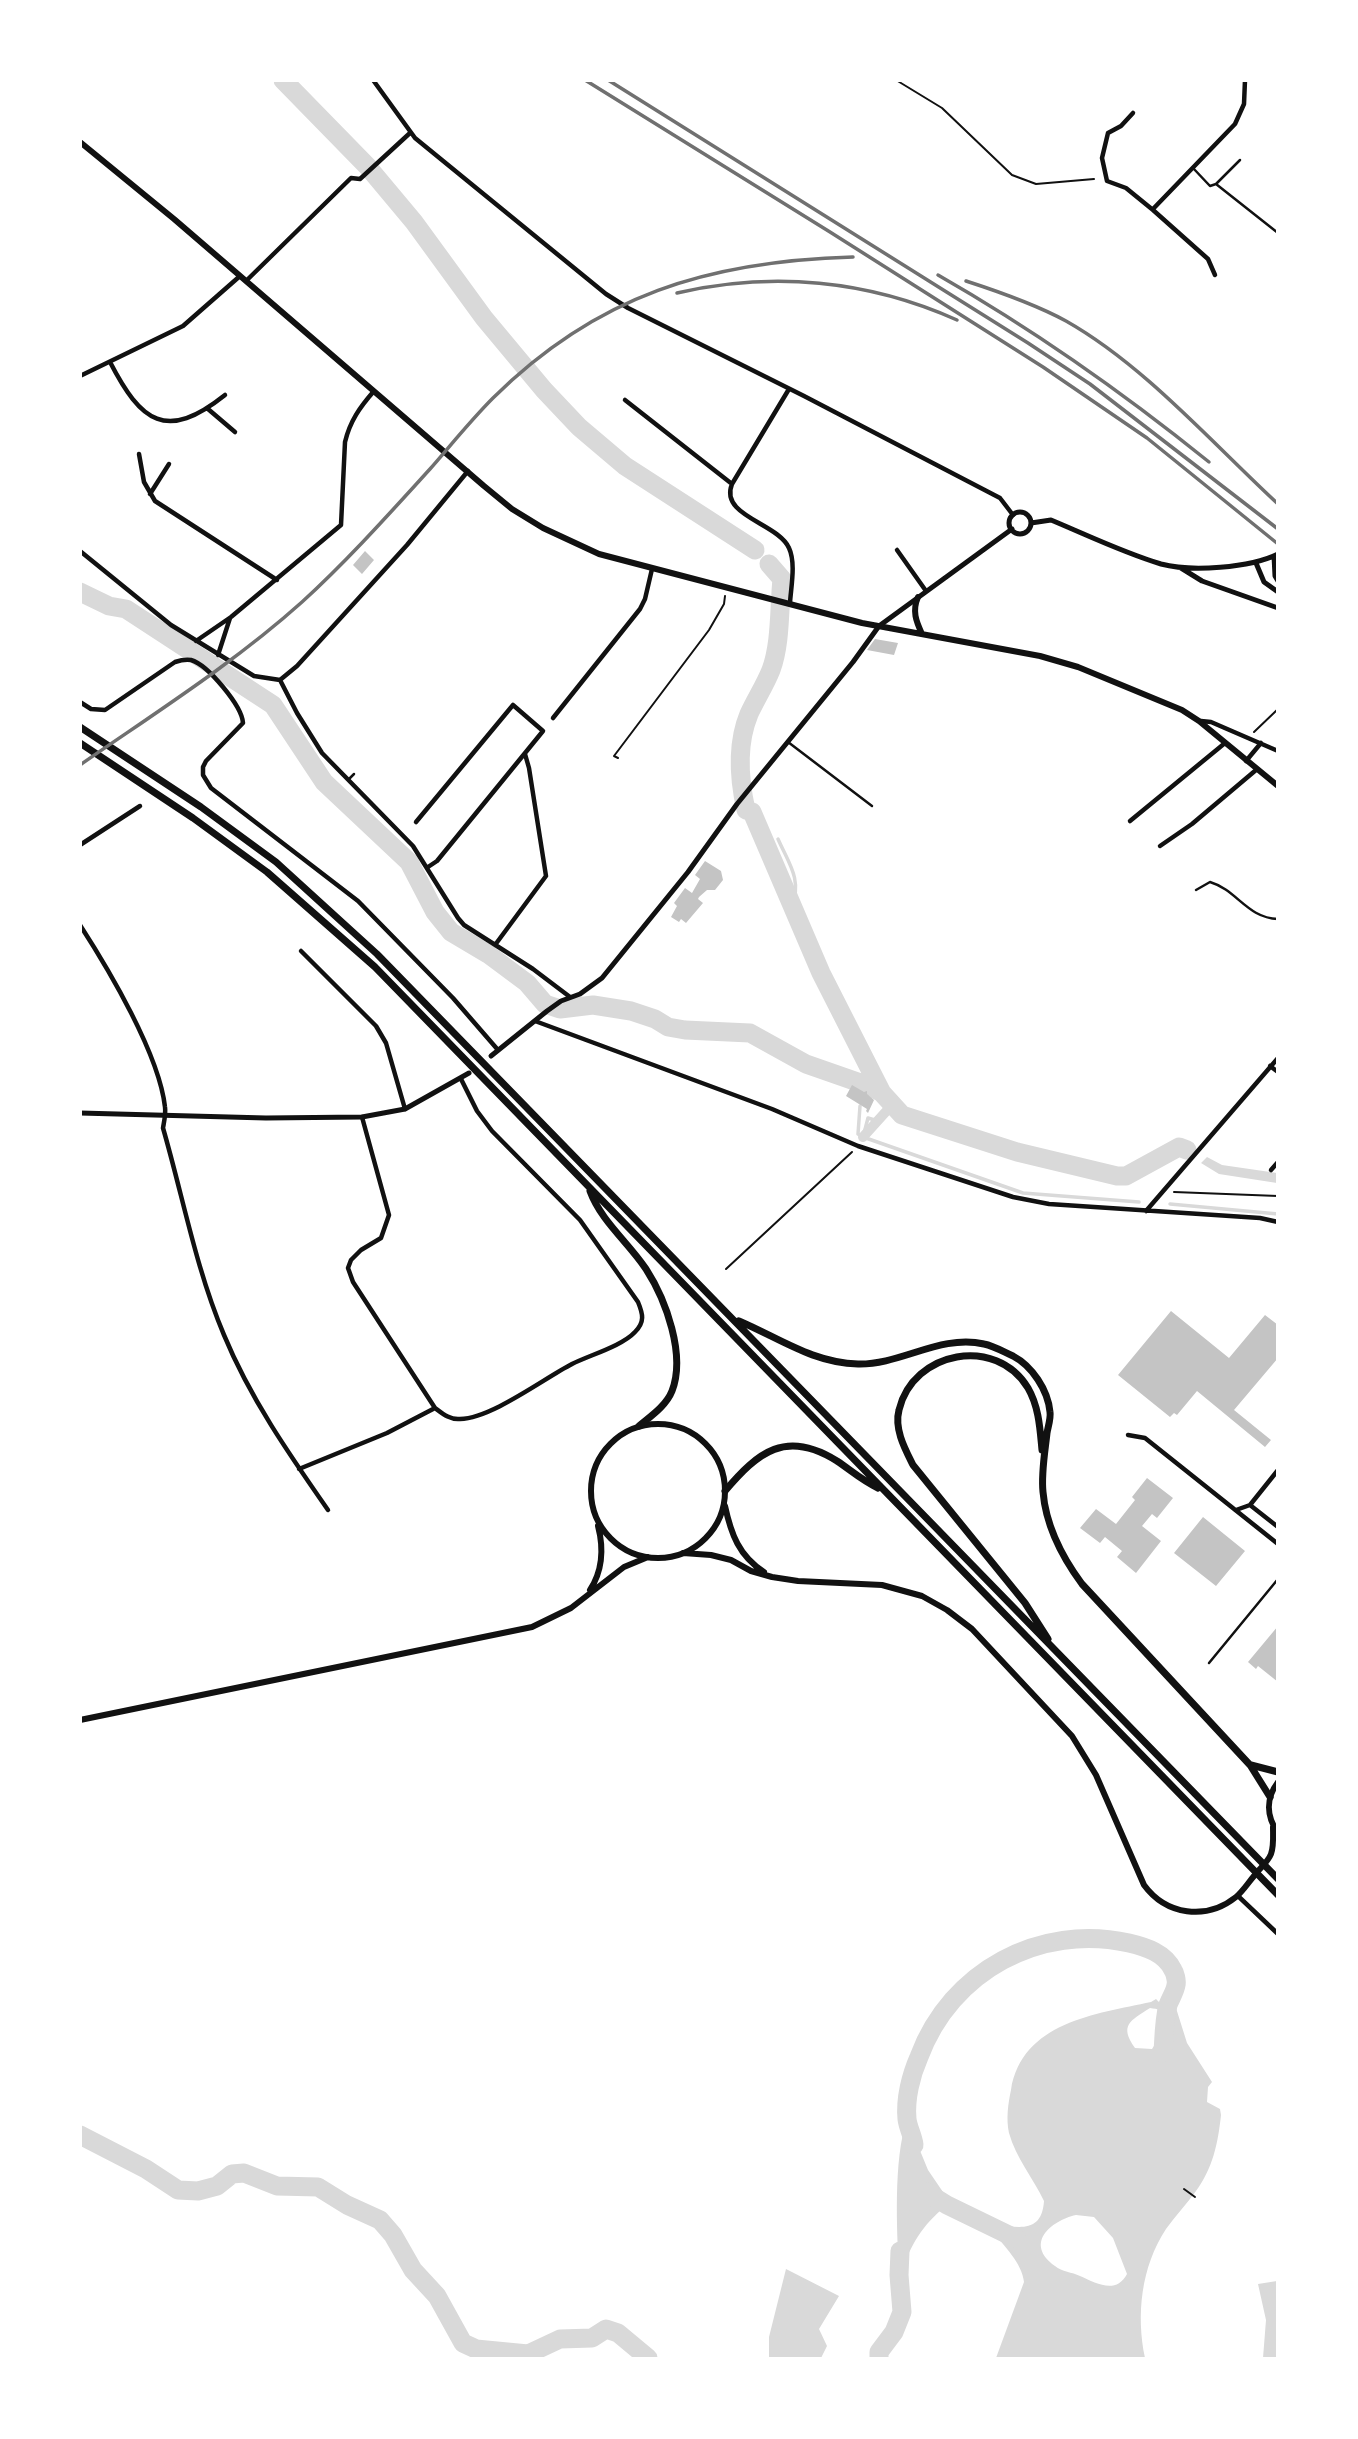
<!DOCTYPE html>
<style>
body{margin:0}
#map{position:relative;width:1358px;height:2439px;overflow:hidden;background:#fff;font-family:Figtree,sans-serif}
canvas{display:block}
.frame{position:absolute;inset:0;border:82px solid #fff;pointer-events:none}
</style>
<div id="map">
<canvas width="1358" height="2439"></canvas>
<div class="frame"></div>
</div>
<script>
const ctx = document.querySelector('canvas').getContext('2d');
ctx.lineJoin = 'round';
function paint(path, color) { ctx.fillStyle = color; ctx.fill(path, 'evenodd'); }
function trace(path, color, width, dash) { ctx.strokeStyle = color; ctx.lineWidth = width; ctx.lineCap = dash ? 'butt' : 'round'; ctx.setLineDash(dash || []); ctx.stroke(path); }
paint(new Path2D(`
 M1207 1157 1222 1165 1277 1173V1183L1219 1174 1201 1163Z
 M1156 1999 1163 2006 1176 2008 1187 2043 1212 2082 1208 2087 1207 2102 1220 2109 1221 2115C1218 2143 1213 2168 1196 2191 1187 2204 1175 2216 1166 2229 1141 2267 1136 2315 1145 2358H996L1024 2282C1022 2263 1004 2246 993 2232L996 2224C1019 2228 1042 2233 1044 2201 1033 2178 1016 2158 1009 2133 1006 2119 1008 2104 1011 2090 1022 2022 1096 2014 1151 2002ZM1150 2008C1158 2009 1163 2010 1169 2017L1168 2024 1152 2049 1135 2048C1119 2025 1130 2021 1150 2008ZM1076 2215 1094 2217 1113 2238 1127 2274C1116 2295 1096 2283 1080 2276 1072 2272 1062 2272 1055 2266 1024 2244 1050 2221 1076 2215Z
 M907 2119 928 2170 945 2195 947 2205C920 2227 913 2243 899 2275 897 2231 893 2160 907 2119Z
 M786 2269 839 2296 819 2329 827 2346 821 2358H769V2337Z
 M1277 2281V2358H1263L1266 2320 1258 2284Z`), '#d9d9d9');
trace(new Path2D(`
 M778 839C789 864 802 879 792 906
 M860 1106 858 1134 863 1137 1023 1193 1139 1202
 M863 1137 868 1118 878 1121 891 1106
 M1170 1204 1278 1214`), '#d9d9d9', 3.5);
trace(new Path2D(`
 M863 1137 891 1106`), '#d9d9d9', 10);
trace(new Path2D(`
 M283 80 368 167 414 222 484 318 544 390 579 427 625 466 755 550
 M769 564 782 579C779 608 781 643 771 670 765 685 756 699 749 714 737 743 739 779 746 810L752 812 821 973 882 1093
 M80 592 109 606 126 609 273 705 324 782 409 862 435 912 451 932 488 954 527 983 545 1004 560 1009 593 1005 631 1011 655 1019 668 1027 685 1030 750 1033 806 1064 869 1086 882 1093 902 1115 1017 1152 1117 1176H1126L1179 1147 1187 1150
 M80 2135 146 2169 178 2190 198 2191 217 2186 232 2174 244 2173 277 2186 318 2187 347 2205 380 2220 393 2235 413 2270 437 2296 463 2343 476 2349 528 2354 560 2339 592 2338 606 2329 618 2333 648 2358
 M914 2145C913 2136 908 2128 907 2119 905 2099 911 2075 919 2057 951 1971 1040 1923 1129 1943 1146 1947 1165 1953 1173 1970 1175 1973 1177 1981 1176 1985 1175 1992 1170 1999 1168 2005 1164 2020 1164 2037 1163 2053
 M926 2192 947 2205 1017 2239
 M879 2358V2352L894 2332 902 2312 899 2275 900 2251`), '#d9d9d9', 19);
paint(new Path2D(`
 M365 551 374 560 362 574 353 565Z
 M875 639 898 643 894 655 867 650Z
 M705 861 721 871 723 880 715 890H707L699 897 698 899 703 903 686 923 681 919 679 922 671 917 677 906 674 903 685 888 692 893 700 879 695 875Z
 M852 1085 864 1092 867 1091V1094L874 1100 868 1113 866 1111 867 1109 846 1096Z
 M1171 1311 1229 1358 1265 1315 1278 1325V1358L1234 1410 1271 1440 1265 1447 1197 1391 1177 1415 1174 1413 1170 1417 1118 1375Z
 M1147 1478 1173 1498 1157 1518 1152 1514 1142 1526 1161 1541 1136 1573 1117 1557 1122 1551 1105 1537 1100 1543 1080 1528 1096 1509 1116 1524 1135 1500 1132 1497Z
 M1203 1517 1245 1551 1216 1586 1174 1553Z
 M1278 1626V1682L1258 1666 1256 1669 1248 1662Z`), '#c4c4c4');
trace(new Path2D(`
 M896 80 942 108 1012 175 1036 184 1094 179
 M1254 732 1278 709
 M618 758 614 756 709 630 724 604 725 596
 M1174 1192 1278 1196
 M726 1269 852 1152
 M1184 2189 1195 2197`), '#111', 2);
trace(new Path2D(`
 M1193 168 1210 186 1216 184 1240 160
 M1216 184 1278 233
 M788 742 872 806
 M348 780 354 774
 M1196 890 1210 882C1237 890 1247 918 1278 919
 M1209 1663 1278 1579`), '#111', 2.5);
trace(new Path2D(`
 M373 80 415 138 606 294 628 308 804 396 1000 498 1013 515
 M1133 113 1121 126 1108 133 1102 158 1107 181 1126 188 1153 210 1208 259 1215 275
 M1153 209 1235 124 1244 104 1245 80
 M246 281 351 178 360 179 410 133
 M110 362C141 422 166 442 225 395
 M80 376 183 326 240 276
 M789 389 732 484C719 516 778 523 789 548 796 563 791 587 790 603
 M625 400 732 484
 M208 409 235 432
 M139 454 144 482 155 501 277 580
 M150 494 169 464
 M897 550 926 591
 M80 551 171 625 254 676 280 680
 M196 641 231 617 341 525 345 442C350 421 360 407 374 391
 M218 655 230 618
 M280 680 297 713 322 753 413 846 458 918 464 925 533 969 570 997
 M280 680 297 666 407 545 468 471
 M80 702 91 709 105 710 175 662C181 660 185 659 191 660 208 665 242 706 243 723L206 761 203 767V775L211 788 358 901 453 998 498 1050
 M553 718 640 609 645 599 652 569
 M1201 721 1211 722 1278 751
 M1246 761 1261 743
 M1130 821 1225 743
 M416 822 513 705 543 731 437 861 428 867
 M80 845 140 806
 M1160 846 1192 824 1256 770
 M80 925C109 970 159 1054 165 1107 166 1114 164 1122 163 1128 183 1197 196 1269 224 1335 250 1398 289 1454 328 1510
 M495 945 546 876 529 768 525 754
 M301 951 376 1026 386 1043 405 1109
 M535 1021 772 1109 858 1146 1013 1197 1049 1204 1260 1218 1278 1222
 M1270 1066 1278 1072
 M362 1117 389 1215 381 1238 361 1250 351 1260 348 1268 353 1282 435 1408
 M1271 1170 1278 1162
 M1146 1211 1278 1058
 M1128 1435 1145 1438 1278 1544
 M299 1469 387 1433 435 1408C443 1414 450 1420 460 1419 492 1418 543 1379 572 1364 590 1355 622 1346 635 1332 645 1322 643 1314 638 1302L580 1220 492 1131 477 1111 461 1079
 M1250 1505 1278 1527
 M1236 1510 1250 1505 1278 1470
 M1238 1896 1278 1934`), '#111', 4.5);
trace(new Path2D(`
 M1009 523a11 11 0 1 1 22 0a11 11 0 1 1-22 0Z
 M1031 523 1051 520C1087 535 1124 553 1161 564 1191 572 1250 568 1278 554
 M1274 556 1275 576 1278 581
 M1256 563 1264 582 1278 592
 M1181 568 1202 581 1278 608
 M491 1056 547 1011 561 1001 580 994 602 978 688 872 737 804 853 662 879 626 1012 529
 M80 1113 266 1118 362 1117 405 1109 469 1073`), '#111', 5);
trace(new Path2D(`
 M80 142 174 219 484 486 512 509 543 528 599 554 862 623 1040 656 1078 667 1182 710 1199 721 1278 786
 M918 597C912 611 916 621 922 634
 M591 1491a67 67 0 1 1 134 0a67 67 0 1 1-134 0Z
 M725 1506C731 1534 739 1556 764 1572
 M683 1553 711 1555 731 1560 751 1571 772 1577 798 1581 882 1585 922 1596 947 1610 972 1629 1072 1736 1096 1775 1144 1885C1166 1915 1206 1921 1236 1897 1243 1891 1248 1883 1254 1876 1259 1869 1268 1862 1271 1854 1274 1846 1273 1835 1273 1827
 M590 1590C603 1570 604 1549 598 1526
 M80 1720 532 1627 571 1608 624 1567 648 1557
 M1278 1782C1266 1798 1266 1816 1278 1833`), '#111', 6);
trace(new Path2D(`
 M80 727 201 807 276 862 377 954 1278 1879
 M80 743 193 818 267 872 375 967 1278 1895
 M590 1191C601 1221 628 1242 646 1269 666 1300 686 1355 672 1391 666 1406 651 1416 639 1426
 M739 1321C779 1338 813 1363 858 1364 901 1365 940 1334 984 1344 994 1346 1004 1352 1013 1356 1032 1366 1048 1390 1050 1412 1051 1418 1048 1427 1047 1433 1045 1452 1041 1473 1043 1492 1046 1526 1062 1557 1082 1584L1250 1765 1270 1797
 M1042 1450C1040 1429 1039 1407 1028 1388 996 1335 913 1351 899 1410 894 1429 905 1449 913 1465L1025 1603 1048 1639
 M725 1491C758 1452 786 1429 837 1461 852 1471 860 1479 878 1488
 M1251 1765 1278 1772`), '#111', 7);
trace(new Path2D(`
 M585 80 830 232 1043 367 1147 438 1278 544
 M608 80 1028 343 1090 384 1278 529
 M938 275C1036 331 1121 391 1209 462
 M966 281C1000 292 1035 304 1066 321 1144 365 1212 443 1278 504
 M677 293C772 271 868 280 957 320
 M80 765C155 713 234 663 302 602 347 561 389 514 430 469 451 445 471 420 493 398 597 295 709 261 853 257`), '#707070', 3.5);
</script>
